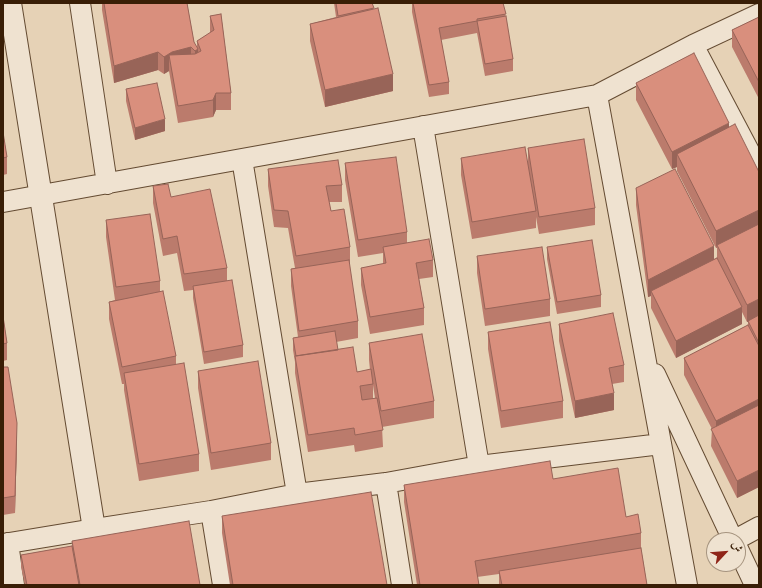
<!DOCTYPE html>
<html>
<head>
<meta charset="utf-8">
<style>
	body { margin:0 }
	#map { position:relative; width:762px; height:588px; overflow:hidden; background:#e6d2b6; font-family:"Old Standard TT",Amiri,serif }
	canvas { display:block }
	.frame { position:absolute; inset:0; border:4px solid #391e06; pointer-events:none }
	.north { position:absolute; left:706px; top:532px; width:40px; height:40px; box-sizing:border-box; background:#efe2d0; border:1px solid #a6947f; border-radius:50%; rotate:64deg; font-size:11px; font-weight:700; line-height:16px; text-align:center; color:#391e06 }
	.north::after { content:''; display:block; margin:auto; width:14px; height:18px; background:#8f2418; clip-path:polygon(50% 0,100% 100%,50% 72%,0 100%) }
</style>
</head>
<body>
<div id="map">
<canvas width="762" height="588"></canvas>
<div class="frame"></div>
<div class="north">ش</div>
</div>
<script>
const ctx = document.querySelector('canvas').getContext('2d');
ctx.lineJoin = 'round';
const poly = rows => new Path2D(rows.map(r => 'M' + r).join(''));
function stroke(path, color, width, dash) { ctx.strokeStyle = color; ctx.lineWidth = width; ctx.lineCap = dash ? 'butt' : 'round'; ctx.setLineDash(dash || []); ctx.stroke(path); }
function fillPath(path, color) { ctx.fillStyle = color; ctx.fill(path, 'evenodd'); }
const minor = poly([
	[80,3,107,184],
	[693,45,759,170],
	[597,95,687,585],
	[423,126,479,466],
	[242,159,297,494],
	[3,202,597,95,693,45,759,14],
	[655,374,733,540],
	[386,483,402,585],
	[211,511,223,585],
	[735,540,759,527],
	[8,543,14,585],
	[3,544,94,529,211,511,297,494,386,483,479,466,661,444],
	[738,549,755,585]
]);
const tertiary = poly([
	[10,3,94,529]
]);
const wall = poly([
	[102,3,187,3,194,42,197,48,197,41,210,33,210,16,221,14,231,93,231,110,216,110,213,117,178,123,169,71,164,74,158,70,114,83,102,10],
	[334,3,372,3,393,91,325,107,310,41,310,24,336,17],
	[412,3,503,3,513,59,513,71,485,76,477,33,441,40,449,82,449,94,429,97,412,12],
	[759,17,759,99,732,47,732,30],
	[636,83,729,127,759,172,759,487,737,498,711,446,712,429,684,375,684,358,748,325,748,322,747,322,742,312,742,324,676,358,651,308,651,296,648,297,636,205,636,188,714,259,717,258,717,248,716,248,677,171,677,167,672,169,636,100],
	[126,89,165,131,135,140,126,101],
	[3,132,7,157,7,174,3,175],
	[528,148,595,208,595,225,539,234,536,217,536,228,472,239,461,175,461,158,528,161],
	[345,163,407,232,407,243,433,260,433,277,419,279,424,308,424,325,370,334,361,285,361,268,383,264,383,253,358,257,345,180],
	[268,169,342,185,342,202,329,202,331,211,350,247,350,264,349,264,358,321,358,338,336,342,338,350,357,372,370,370,369,360,369,343,434,401,434,418,382,427,383,447,355,452,354,445,308,452,295,373,295,362,293,350,293,338,298,337,291,286,291,269,295,268,288,228,274,227,268,186],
	[373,385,375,398,373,399],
	[153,186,171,197,227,268,227,280,243,345,243,357,204,364,193,298,193,290,184,291,177,253,163,256,153,203],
	[106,220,160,281,160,292,176,356,176,364,199,454,199,471,139,481,124,390,124,384,122,384,109,319,109,302,115,300,106,237],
	[547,247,601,295,601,307,557,314,547,259],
	[477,256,550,299,550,316,485,326,477,273],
	[3,316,7,343,7,360,3,361],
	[559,324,624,365,624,382,612,384,614,410,575,418,559,341],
	[488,332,563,401,563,418,501,428,488,349],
	[3,367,17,440,15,513,3,515],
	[198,371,271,443,271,460,211,470,198,388],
	[553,479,626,517,641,533,641,548,647,585,499,585,499,574,477,577,479,585,417,585,404,502,404,485],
	[222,516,387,585,230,585,222,533],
	[72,541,200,585,25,585,21,567,21,555,72,546]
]);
const shadedWall = poly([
	[191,47,191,64,169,55,169,71,164,74,164,57,172,52],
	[198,49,198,66,195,68,195,51],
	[158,52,158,70,114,83,114,66],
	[393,74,393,91,325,107,325,90],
	[216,93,216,110,213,117,213,100],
	[165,119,165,131,135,140,135,128],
	[729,123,729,140,677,154,677,167,672,169,672,152],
	[759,210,759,227,717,245,716,248,716,231],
	[714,246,714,263,651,291,651,296,648,297,648,280],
	[759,299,759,316,747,322,747,305],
	[742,307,742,324,676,358,676,341],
	[614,393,614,410,575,418,575,401],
	[759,399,759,416,716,438,716,421],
	[17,423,17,440,15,513,15,496],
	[759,470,759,487,737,498,737,481]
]);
const building = poly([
	[104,3,187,3,194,42,198,49,195,51,191,47,172,52,164,57,158,52,114,66,104,3],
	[336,3,372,3,374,8,338,16,336,3],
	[413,3,503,3,506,14,477,19,477,21,439,28,449,82,429,85,413,3],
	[378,8,393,74,325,90,310,24,378,8],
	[221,14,231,93,216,93,213,100,178,106,169,55,195,54,201,51,197,41,214,30,210,16,221,14],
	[506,16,513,59,485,64,477,21,506,16],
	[759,17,759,82,732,30,759,17],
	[694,53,729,123,672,152,636,83,694,53],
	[157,83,165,119,135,128,126,89,157,83],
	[735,124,759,172,759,210,716,231,677,154,735,124],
	[3,132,7,157,3,158,3,132],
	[584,139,595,208,539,217,528,148,584,139],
	[525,147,536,211,472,222,461,158,525,147],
	[396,157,407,232,358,240,345,163,396,157],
	[338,160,342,185,326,186,331,211,344,209,350,247,296,256,288,211,274,210,268,169,338,160],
	[675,169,714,246,648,280,636,188,675,169],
	[168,184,171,197,210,189,227,268,184,274,177,236,163,239,153,186,168,184],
	[150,214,160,281,116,287,106,220,150,214],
	[759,224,759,299,747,305,717,245,759,224],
	[429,239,433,260,416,263,424,308,370,317,361,268,386,263,383,247,429,239],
	[592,240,601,295,557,302,547,247,592,240],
	[542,247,550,299,485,309,477,256,542,247],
	[717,258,742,307,676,341,651,291,717,258],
	[349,260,358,321,299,331,291,269,349,260],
	[232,280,243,345,204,352,193,286,232,280],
	[163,291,176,356,122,367,109,302,163,291],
	[613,313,624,365,609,368,614,393,575,401,559,324,613,313],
	[759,315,759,343,748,321,759,315],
	[3,316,7,343,3,344,3,316],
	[550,322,563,401,501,411,488,332,550,322],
	[748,325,759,346,759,399,716,421,684,358,748,325],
	[335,331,338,350,296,356,293,338,335,331],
	[422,334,434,401,381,411,369,343,422,334],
	[353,347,357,372,371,369,373,384,360,386,362,400,377,398,383,430,355,435,354,428,308,435,295,356,353,347],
	[258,361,271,443,211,453,198,371,258,361],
	[184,363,199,454,139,464,124,373,184,363],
	[3,367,8,367,17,423,15,496,3,498,3,367],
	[759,405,759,470,737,481,711,429,759,405],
	[550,461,553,479,618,468,626,517,638,514,641,533,475,561,479,585,420,585,404,485,550,461],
	[371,492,387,585,233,585,222,516,371,492],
	[189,521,200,585,80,585,72,541,189,521],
	[72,546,79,585,27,585,21,555,72,546],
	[641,548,647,585,502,585,499,571,641,548]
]);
stroke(minor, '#644b32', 22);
stroke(tertiary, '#644b32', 24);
stroke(minor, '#efe2d0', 20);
stroke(tertiary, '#efe2d0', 22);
fillPath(wall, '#bb7b6c');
fillPath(shadedWall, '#986458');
fillPath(building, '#d98f7d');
stroke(building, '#986458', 1);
</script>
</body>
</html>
